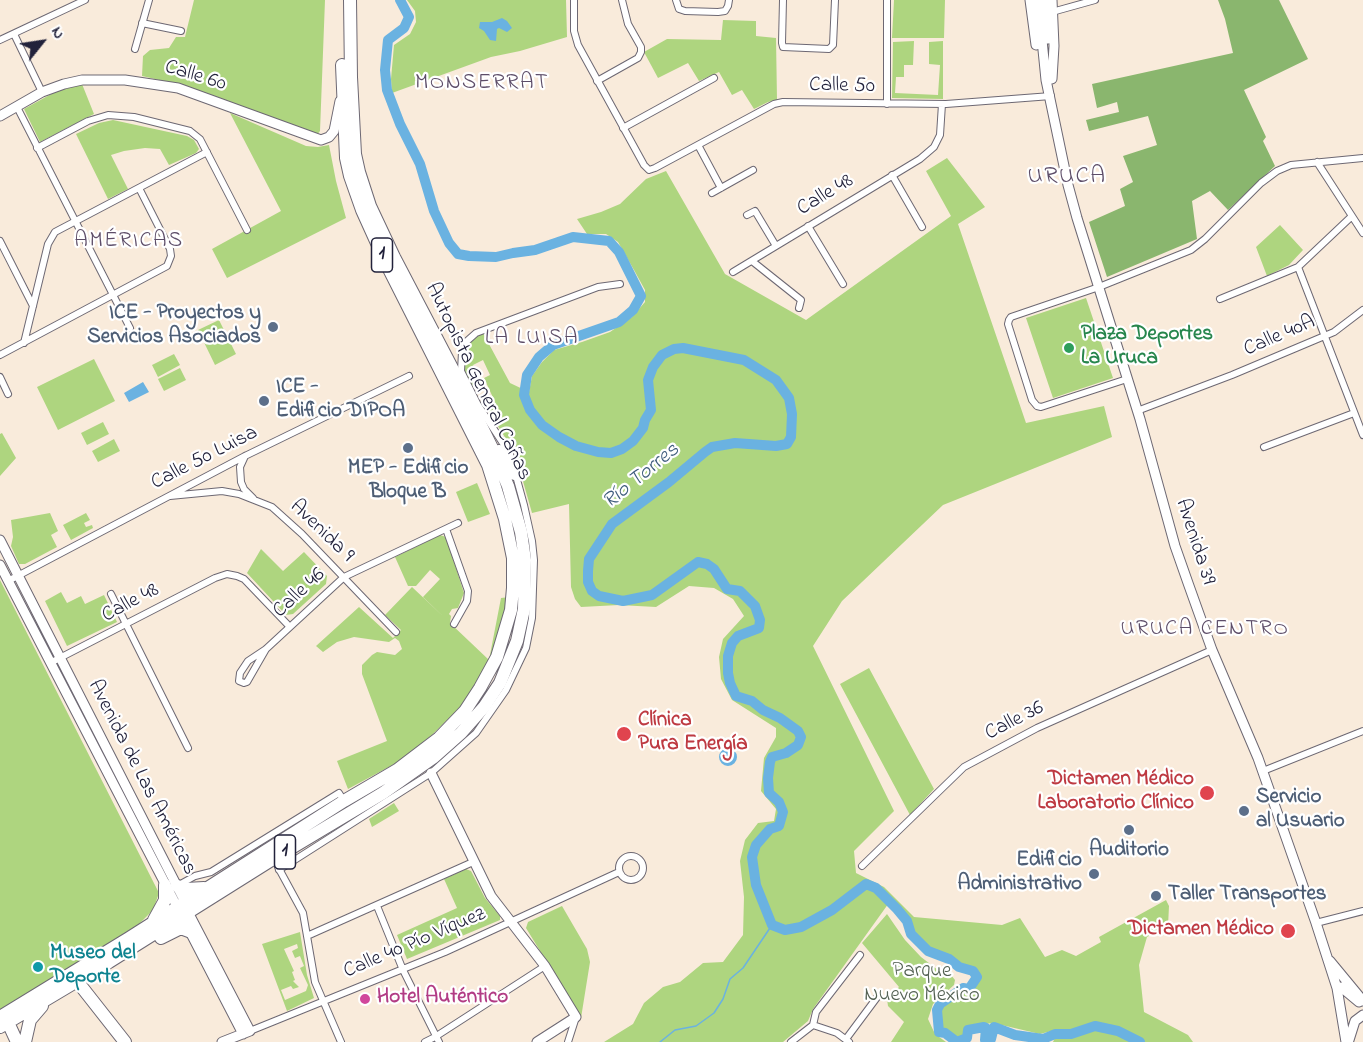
<!DOCTYPE html>
<html>
<head>
<meta charset="utf-8">
<style>
	body { margin:0 }
	#map { position:relative; width:1363px; height:1042px; overflow:hidden; background:#f9ebdb; font-family:"Indie Flower",sans-serif }
	canvas { display:block }
	.north { position:absolute; left:12px; top:12px; width:60px; height:60px; -webkit-text-stroke:4px #fff; paint-order:stroke; rotate:60deg; font-size:16px; font-weight:700; line-height:24px; text-align:center; color:#22223b }
	.north::after { content:''; display:block; margin:auto; width:21px; height:27px; background:#22223b; clip-path:polygon(50% 0,100% 100%,50% 72%,0 100%) }
</style>
</head>
<body>
<div id="map">
<canvas width="1363" height="1042"></canvas>
<div class="north">N</div>
</div>
<script>
const ctx = document.querySelector('canvas').getContext('2d');
ctx.lineJoin = 'round';
function fillPath(path, color) { ctx.fillStyle = color; ctx.fill(path, 'evenodd'); }
const poly = rows => new Path2D(rows.map(r => 'M' + r).join(''));
function stroke(path, color, width, dash) { ctx.strokeStyle = color; ctx.lineWidth = width; ctx.lineCap = dash ? 'butt' : 'round'; ctx.setLineDash(dash || []); ctx.stroke(path); }
function drawText(font, color, halo, rows, align = 'center') {
  ctx.font = font + ' "Indie Flower",sans-serif'; ctx.lineWidth = 4.5; ctx.setLineDash([]); ctx.textBaseline = 'middle'; ctx.strokeStyle = halo; ctx.fillStyle = color; for (const [text, x, y, turn = 0] of rows) {
    ctx.save(); ctx.translate(x, y); ctx.rotate((+turn || 0) * Math.PI / 180); ctx.textAlign = isNaN(turn) ? turn : align; if (halo) ctx.strokeText(text, 0, 0); ctx.fillText(text, 0, 0); ctx.restore();
  }
}
const green = poly([
	[194,0,325,0,320,131,317,135,181,85,142,76,143,56,150,50,169,48,176,37,185,37],
	[407,0,566,0,567,37,520,51,491,57,392,93,391,79,394,45,410,34,416,22,415,11],
	[894,0,945,0,944,38,892,38],
	[723,20,756,21,756,36,776,38,777,100,768,102,754,109,742,90,732,95,719,72,699,81,688,63,658,78,644,52,667,39,721,40],
	[914,41,913,65,904,65,904,77,896,77,895,93,938,95,940,65,929,64,929,42,943,41,943,99,892,98,893,42],
	[82,84,94,114,40,142,24,109,55,92],
	[230,113,306,146,318,147,329,145,336,181,346,218,227,278,212,249,281,211],
	[113,120,187,136,194,140,199,149,196,153,169,165,160,149,145,148,124,151,111,155,128,189,108,199,76,134,99,123],
	[947,158,985,207,958,224,1026,423,1104,406,1112,437,943,505,842,601,813,646,894,811,854,851,856,873,884,887,914,917,1002,925,1020,918,1045,957,1062,950,1076,956,1101,942,1099,937,1166,900,1169,906,1168,926,1147,937,1139,965,1144,1012,1188,1035,1193,1042,1053,1042,1059,1029,1040,1034,993,1023,969,1026,963,1036,955,1038,941,1028,941,1013,944,1004,963,991,969,993,980,977,976,970,930,949,914,932,909,920,891,900,813,1009,808,1021,783,1042,604,1042,633,1024,644,1003,663,987,680,982,703,963,723,962,743,935,744,897,740,861,745,840,758,823,774,821,776,809,761,791,764,758,776,737,776,728,732,700,721,679,719,657,723,639,744,616,733,599,714,588,689,586,656,607,619,605,581,607,575,599,571,587,569,504,532,513,515,453,487,409,495,402,484,378,490,375,483,360,473,365,479,380,472,386,464,369,464,355,472,339,483,333,510,383,529,392,532,376,542,362,554,350,582,342,610,332,632,317,645,302,645,290,634,270,618,242,606,234,587,234,577,219,601,212,620,204,646,179,666,171,725,274,806,320,951,216,926,171],
	[1280,225,1303,250,1289,265,1267,276,1256,247],
	[1086,298,1113,378,1053,398,1026,318],
	[219,320,236,354,215,365,198,330],
	[174,354,180,365,158,377,152,365],
	[94,359,115,401,58,430,37,387],
	[180,368,186,380,164,391,158,379],
	[103,422,109,434,87,445,81,433],
	[2,433,16,458,0,476,0,434],
	[114,439,120,451,98,462,92,451],
	[477,483,490,514,468,522,456,492],
	[50,513,58,531,51,535,57,547,25,564,19,564,11,546,13,537,11,520],
	[86,513,90,520,84,523,86,527,92,525,93,528,71,540,63,525],
	[440,535,446,537,464,593,458,608,452,609,449,614,451,616,450,623,489,660,501,598,510,597,492,661,467,700,433,734,400,761,348,789,337,761,387,741,362,674,362,665,372,655,377,652,395,655,402,649,399,641,395,638,389,642,354,637,337,642,323,652,316,646,359,607,393,638,401,630,385,615,412,587,446,619,423,597,440,579,430,570,416,586,408,586,395,557],
	[261,549,283,571,304,552,327,576,326,584,293,614,286,615,247,573],
	[0,580,159,893,153,910,138,925,0,1010],
	[61,592,67,603,81,596,85,604,104,595,117,622,67,646,45,601],
	[869,668,934,789,910,815,840,684],
	[394,803,399,811,372,827,369,819],
	[466,869,471,871,485,898,500,916,500,920,407,959,397,935,457,908,444,879],
	[562,906,587,949,590,962,581,1018,526,928,528,922],
	[887,914,905,940,921,957,938,970,951,975,955,980,954,985,933,1004,928,1019,935,1034,946,1042,891,1042,904,1022,888,1006,887,999,899,987,862,943],
	[300,932,307,975,314,998,287,1011,262,944],
	[297,944,298,948,292,951,295,958,300,956,304,966,300,968,308,985,306,991,285,1000,281,990,291,986,293,989,299,987,293,981,295,980,292,972,294,971,284,949]
]);
const forest = poly([
	[1218,0,1279,0,1308,59,1244,90,1266,137,1263,141,1275,166,1228,210,1210,191,1192,201,1197,239,1107,277,1089,222,1125,206,1120,189,1133,182,1123,156,1157,145,1148,116,1089,131,1086,120,1119,112,1117,102,1097,108,1092,84,1233,53,1225,19]
]);
const water = poly([
	[502,18,507,21,512,28,507,32,499,28,497,29,496,41,490,40,484,31,479,28,480,22,492,22],
	[143,382,149,392,129,402,124,393],
	'719 757a9 9 0 1 1 18 0a9 9 0 1 1-18 0Z'
]);
const stream = poly([
	[660,1042,675,1030,696,1026,714,1013,723,999,730,979,743,968,772,925]
]);
const river = poly([
	[400,0,409,17,404,28,388,40,385,70,387,90,400,124,420,164,434,211,449,243,458,254,469,256,496,257,513,253,535,250,573,237,609,241,619,252,641,296,633,310,619,322,553,345,539,357,527,375,524,395,530,410,542,425,559,437,576,446,598,452,611,453,622,449,633,441,643,428,645,420,651,410,648,380,653,367,662,355,674,349,683,348,744,360,776,380,789,398,792,414,791,437,787,444,776,446,735,443,712,447,705,452,669,482,612,524,589,559,588,571,588,582,592,591,599,596,623,601,652,595,698,562,707,564,714,569,727,589,740,591,755,606,760,620,759,628,738,636,732,643,728,656,728,673,730,683,736,696,752,701,763,710,780,718,798,731,801,737,798,745,786,753,772,757,770,762,768,778,769,793,779,802,783,812,779,826,770,829,756,845,752,857,756,885,772,925,785,930,801,927,832,910,866,884,876,888,897,909,907,921,911,934,928,951,949,959,959,967,973,971,977,977,969,989,963,988,940,1004,937,1010,939,1032,945,1033,957,1042,967,1038,968,1030,984,1027,986,1028,985,1040,991,1039,994,1027,1015,1035,1043,1039,1055,1034,1071,1034,1095,1026,1118,1031,1140,1042]
]);
const street = poly([
	[574,0,574,31,578,45,644,165,649,170,655,168,774,104,783,102,946,104,1051,96],
	[676,0,679,9,685,11,718,12,725,11,728,6,729,0],
	[783,0,782,43,783,47,829,49,833,45,835,0],
	[1052,12,1095,0],
	[142,23,181,31],
	[14,34,42,92],
	[0,40,85,0],
	[135,49,149,0],
	[597,81,638,58,641,52,641,47,628,24,622,0],
	[887,104,887,0],
	[17,107,130,328],
	[623,128,714,78],
	[698,145,721,188],
	[37,148,88,121,108,115,134,117,190,131,200,139,247,230],
	[1317,162,1363,233],
	[892,175,922,227],
	[712,193,753,170],
	[747,215,755,211,776,246],
	[808,226,843,284],
	[0,241,33,306],
	[752,261,801,300,799,308],
	[1298,267,1363,435],
	[733,272,920,159,934,147,940,135,942,104],
	[1220,299,1298,267,1352,216],
	[24,343,48,244,55,232,207,152],
	[0,355,167,266,171,256,170,249,139,188],
	[0,377,8,394],
	[1127,379,1041,407,1037,406,1032,400,1008,324,1009,320,1011,317,1099,287,1191,250,1205,239,1261,183,1277,171,1291,165,1363,158],
	[1137,411,1232,375,1334,332,1363,310],
	[1264,447,1354,413],
	[245,456,240,467,241,482,244,489,253,498],
	[170,496,222,491,239,494,272,507,302,534,396,632],
	[446,529,468,591,467,601,454,624],
	[8,581,245,456,409,376],
	[111,594,188,748],
	[266,649,344,577,458,523],
	[266,649,247,682,244,683,239,681,240,673,248,661,266,649],
	[50,663,215,578,227,574,237,576,244,579,289,626],
	[1263,771,1363,731],
	'619 868a12 12 0 1 1 24 0a12 12 0 1 1-24 0Z',
	[862,866,964,767,1037,728,1212,650],
	[278,867,303,913,315,982,341,1042],
	[279,870,431,773,476,733,506,690,526,648,532,618,534,560,532,541,524,505,510,454,478,405,461,371,462,352,467,341,476,333,598,287,620,284],
	[177,886,195,876,211,872,339,793,344,801],
	[377,906,403,970,439,1042],
	[1316,923,1363,911],
	[307,936,473,862],
	[813,1025,837,1033,849,1042],
	[250,1031,445,952,619,872],
	[846,1039,878,996],
	[425,1042,435,1037,545,966],
	[568,1042,576,1017],
	[791,1042,813,1025,816,1012,860,955]
]);
const secondary = poly([
	[1030,0,1036,45],
	[1038,0,1046,80,1068,185,1077,218,1140,419,1175,546,1188,583,1212,650,1258,758,1316,923,1337,988,1346,1042],
	[1044,0,1048,39],
	[1052,0,1054,46,1052,79],
	[0,116,42,92,64,84,82,80,125,80,178,88,321,140,329,137,334,131,340,101],
	[0,540,185,902,188,912,250,1031,222,1042],
	[0,565,243,1034],
	[431,773,491,896,545,966,576,1017,537,1042],
	[1330,961,1363,1001],
	[1337,988,1341,987,1359,1002],
	[1349,1040,1355,1021,1363,1015]
]);
const highway = poly([
	[499,451,515,474],
	[177,886,186,889,204,888],
	[154,920,165,900,165,885],
	[161,938,179,929,183,929,191,932],
	[77,981,125,1042],
	[5,1016,17,1042],
	[0,1017,129,938,344,801,397,770,439,738,465,711,480,688,497,657,511,610,513,588,513,558,505,519,488,465,386,263,362,210,350,176,346,158,342,65],
	[0,1027,109,962,273,859,383,793,434,757,461,733,484,707,500,683,517,641,524,609,525,560,521,532,508,486,492,448,462,387,394,257,370,206,359,172,355,154,351,77,350,0],
	[25,1042,30,1020,42,1006]
]);
const markers = [
	[273,327,6,"#5c6f8a"],
	[1069,348,6,"#2e9e5b"],
	[264,401,6,"#5c6f8a"],
	[408,448,6,"#5c6f8a"],
	[624,734,8,"#e0444e"],
	[1207,793,8,"#e0444e"],
	[1244,811,6,"#5c6f8a"],
	[1129,830,6,"#5c6f8a"],
	[1094,874,6,"#5c6f8a"],
	[1156,896,6,"#5c6f8a"],
	[1288,931,8,"#e0444e"],
	[38,967,6,"#0f9aa8"],
	[365,999,6,"#d1479c"]
];
const shields = [
	[382,255,21],
	[285,852,21]
];
const shieldNames = [
	["1",382,255],
	["1",285,852]
];
const streetNames = [
	["Calle 60",195,77,17],
	["Calle 50",842,87,1],
	["Calle 48",826,196,-31],
	["Calle 40A",1280,337,-23],
	["Autopista General Cañas",477,382,64],
	["Calle 50 Luisa",205,459,-27],
	["Avenida 9",321,532,44],
	["Avenida 39",1194,542,72],
	["Calle 46",300,594,-43],
	["Calle 48",131,604,-28],
	["Calle 36",1015,722,-27],
	["Avenida de Las Américas",141,778,63],
	["Calle 40 Pío Víquez",415,944,-23]
];
const serviceNames = [
	["ICE - Proyectos y",261,315,"right"],
	["Servicios Asociados",261,339,"right"],
	["ICE -",276,389],
	["Edificio DIPOA",276,413],
	["MEP - Edificio",408,470,"center"],
	["Bloque B",408,494,"center"],
	["Servicio",1256,799],
	["al Usuario",1256,823],
	["Auditorio",1129,852,"center"],
	["Edificio",1082,862,"right"],
	["Administrativo",1082,886,"right"],
	["Taller Transportes",1168,896]
];
const leisureNames = [
	["Plaza Deportes",1081,336],
	["La Uruca",1081,360]
];
const healthNames = [
	["Clínica",638,722,"left"],
	["Pura Energía",638,746,"left"],
	["Dictamen Médico",1194,781],
	["Laboratorio Clínico",1194,805],
	["Dictamen Médico",1274,931]
];
const cultureNames = [
	["Museo del",50,955],
	["Deporte",50,979]
];
const parkNames = [
	["Parque",922,973],
	["Nuevo México",922,997]
];
const hotelNames = [
	["Hotel Auténtico",377,999]
];
const neighbourhoodNames = [
	["MONSERRAT",482,84],
	["AMÉRICAS",129,242],
	["LA LUISA",532,339],
	["URUCA CENTRO",1205,630]
];
const waterNames = [
	["Río Torres",642,477,-39]
];
const quarterNames = [
	["URUCA",1067,178]
];
fillPath(green, '#aed57f');
fillPath(forest, '#8ab66e');
fillPath(water, '#6ab2e1');
stroke(stream, '#6ab2e1', 1.5);
stroke(river, '#6ab2e1', 10);
stroke(street, '#6d6873', 8);
stroke(secondary, '#6d6873', 11);
stroke(highway, '#6d6873', 14);
stroke(street, '#fff', 6);
stroke(secondary, '#fff', 9);
stroke(highway, '#fff', 12);
for (const [x, y, r, color] of markers) { const dot = new Path2D(); dot.arc(x, y, r, 0, 2 * Math.PI); ctx.fillStyle = color; ctx.fill(dot); stroke(dot, '#fff', 2); }
for (const [x, y, w] of shields) { const box = new Path2D(); box.roundRect(x - w / 2, y - 17, w, 34, 4.5); ctx.fillStyle = '#fff'; ctx.fill(box); stroke(box, '#22223b', 1.5); }
drawText('bold 20px', '#22223b', null, shieldNames);
drawText('21px', '#22223b', '#fff', streetNames);
drawText('bold 21px', '#4e5e75', '#fff', serviceNames, 'left');
drawText('bold 21px', '#27864d', '#fff', leisureNames, 'left');
drawText('bold 21px', '#be3a42', '#fff', healthNames, 'right');
drawText('bold 21px', '#0d838f', '#fff', cultureNames, 'left');
drawText('21px', '#536153', '#fff', parkNames);
drawText('bold 21px', '#b23c85', '#fff', hotelNames, 'left');
ctx.letterSpacing = '1.5px';
drawText('22px', '#5d4d68', '#fff', neighbourhoodNames);
ctx.letterSpacing = '0px';
drawText('italic 22px', '#3f5c7d', '#fff', waterNames);
ctx.letterSpacing = '1.5px';
drawText('24px', '#5d4d68', '#fff', quarterNames);
ctx.letterSpacing = '0px';
</script>
</body>
</html>
